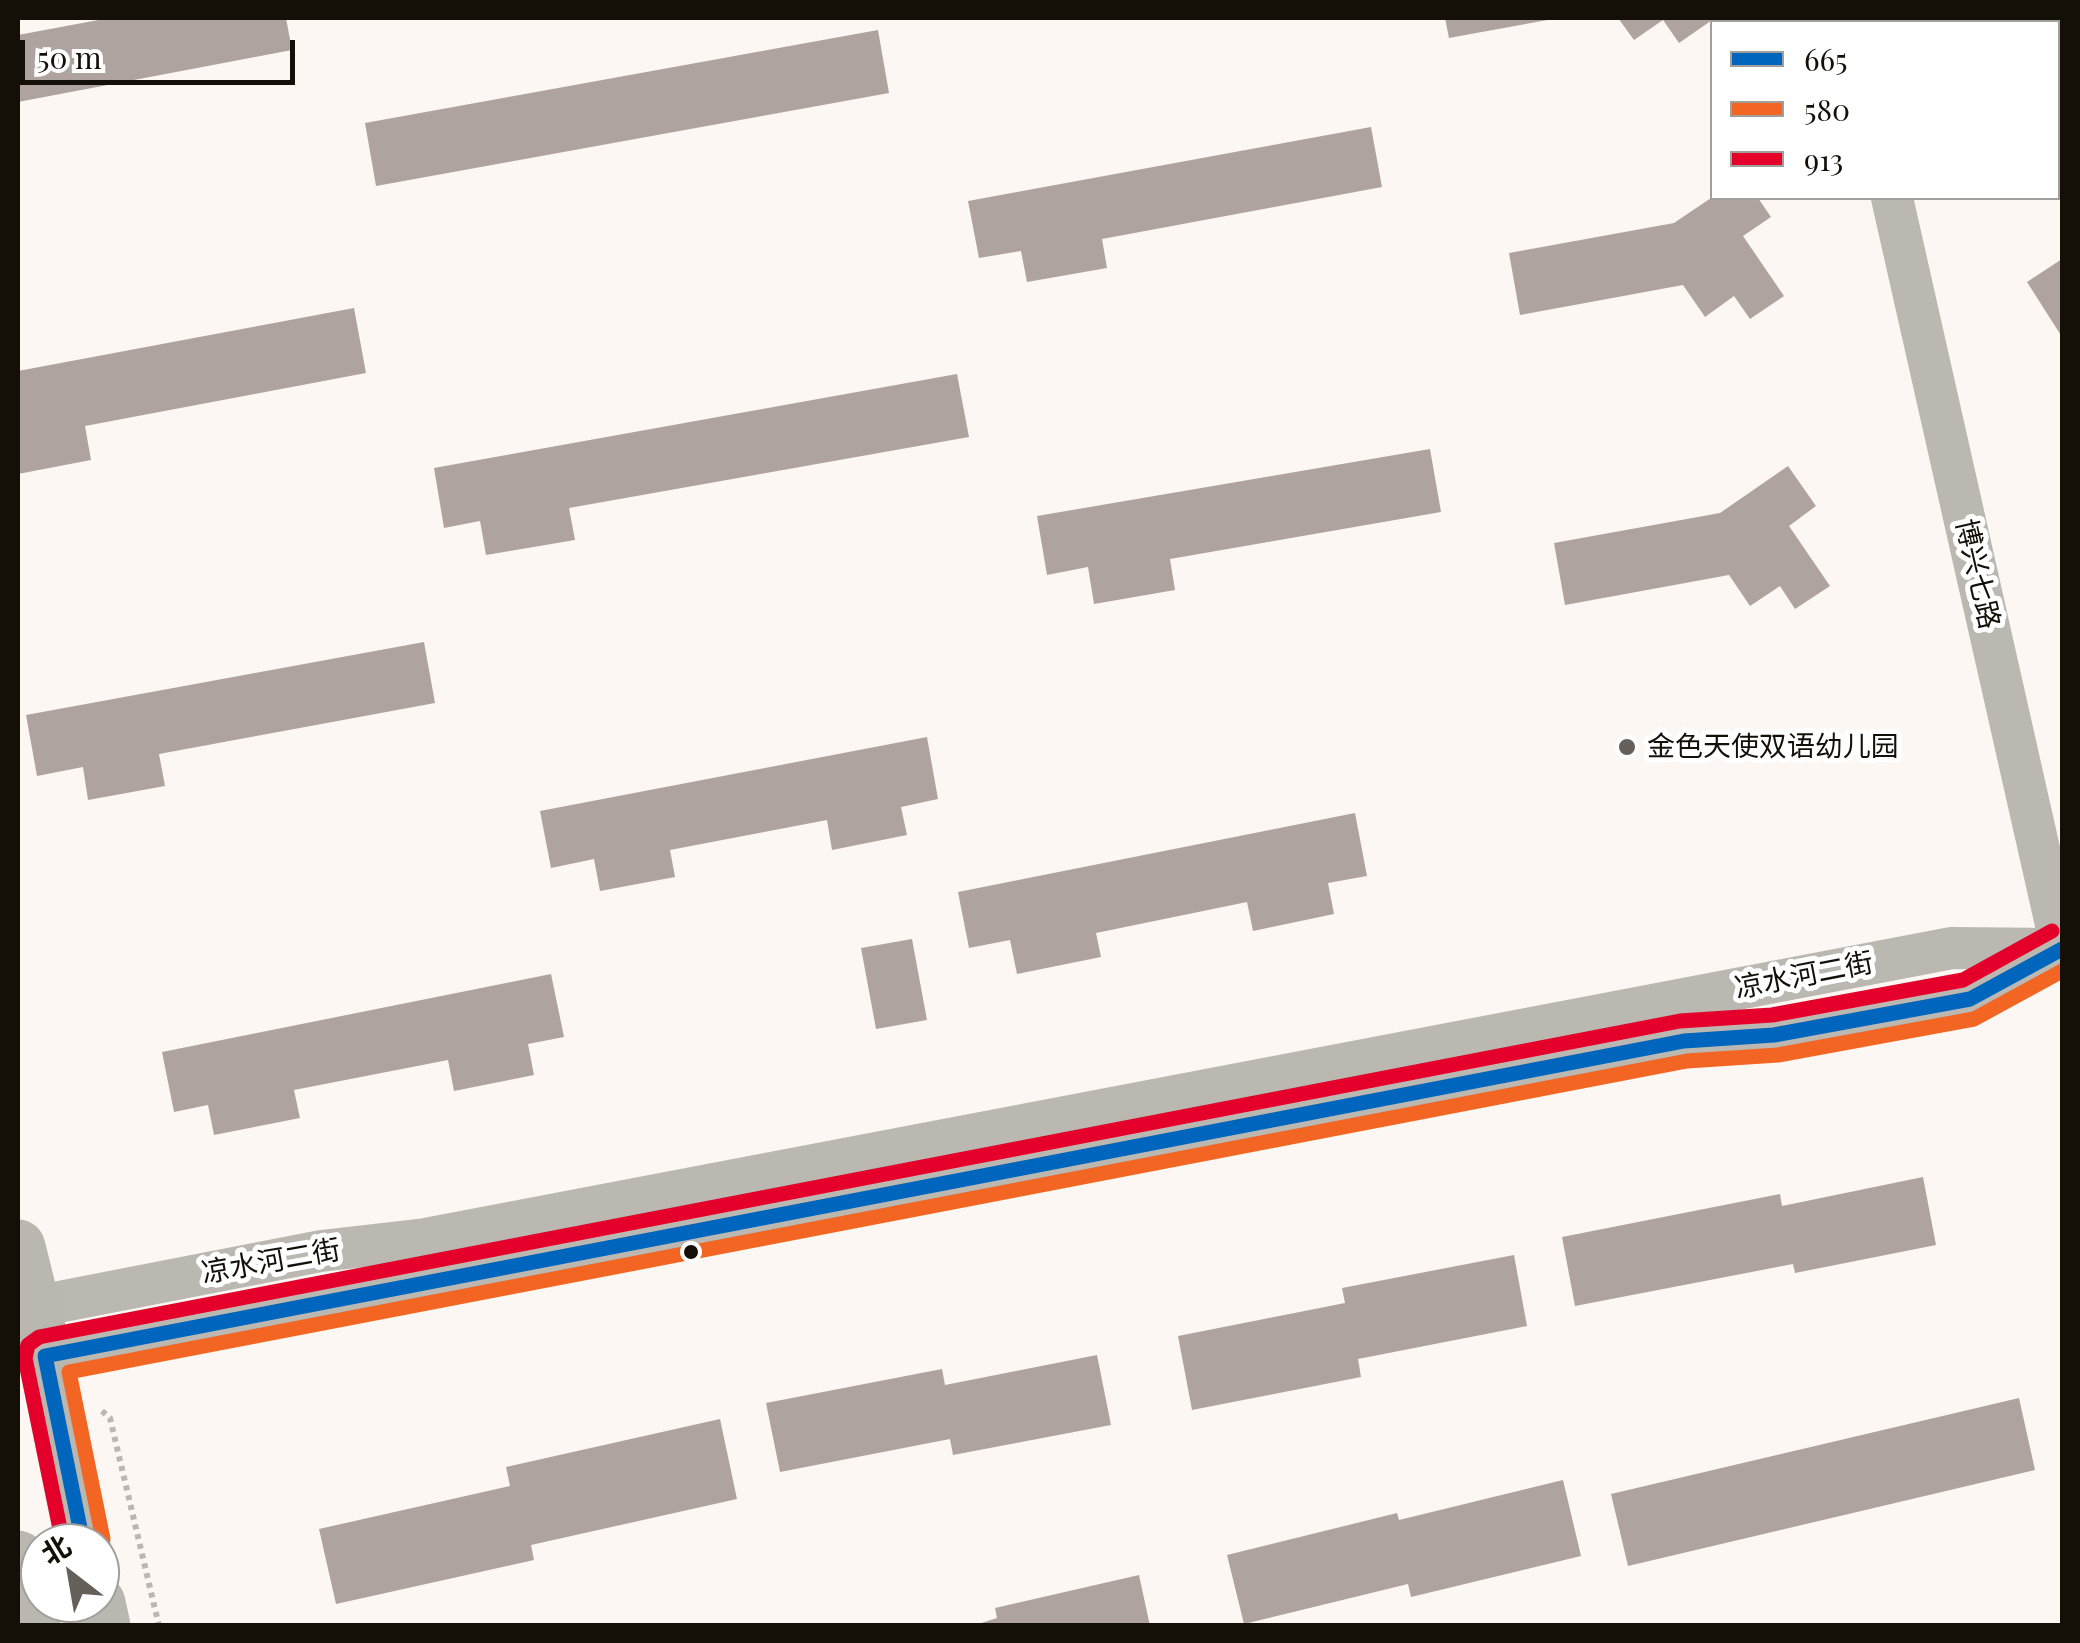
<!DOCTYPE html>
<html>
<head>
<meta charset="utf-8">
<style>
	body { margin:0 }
	#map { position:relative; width:2080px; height:1643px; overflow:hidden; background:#fcf7f2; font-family:"Playfair Display","Noto Sans SC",serif }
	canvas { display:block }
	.frame { position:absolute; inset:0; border:20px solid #140f07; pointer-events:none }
	.legend { position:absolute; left:1710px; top:20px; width:350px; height:180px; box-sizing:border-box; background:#fff; border:2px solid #a19f9c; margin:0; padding:12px 18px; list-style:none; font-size:30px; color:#140f07 }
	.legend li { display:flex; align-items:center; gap:20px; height:50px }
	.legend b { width:50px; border:2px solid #a19f9c }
	.north { position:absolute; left:20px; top:1523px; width:100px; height:100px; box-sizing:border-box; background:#fff; border:2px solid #a19f9c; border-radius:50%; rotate:329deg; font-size:28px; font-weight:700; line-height:40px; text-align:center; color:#140f07 }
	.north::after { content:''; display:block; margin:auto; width:35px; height:45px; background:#656059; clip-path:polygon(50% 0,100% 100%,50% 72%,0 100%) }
	.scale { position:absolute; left:20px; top:40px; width:275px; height:45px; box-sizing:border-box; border:5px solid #140f07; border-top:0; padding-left:12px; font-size:30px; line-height:35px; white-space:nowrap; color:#140f07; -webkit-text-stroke:8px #fff; paint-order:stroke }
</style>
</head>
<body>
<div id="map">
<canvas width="2080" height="1643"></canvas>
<div class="frame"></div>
<ul class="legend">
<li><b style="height:12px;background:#0065bd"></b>665</li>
<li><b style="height:12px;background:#f26522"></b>580</li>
<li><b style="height:12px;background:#e4002b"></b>913</li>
</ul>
<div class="north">北</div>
<div class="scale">50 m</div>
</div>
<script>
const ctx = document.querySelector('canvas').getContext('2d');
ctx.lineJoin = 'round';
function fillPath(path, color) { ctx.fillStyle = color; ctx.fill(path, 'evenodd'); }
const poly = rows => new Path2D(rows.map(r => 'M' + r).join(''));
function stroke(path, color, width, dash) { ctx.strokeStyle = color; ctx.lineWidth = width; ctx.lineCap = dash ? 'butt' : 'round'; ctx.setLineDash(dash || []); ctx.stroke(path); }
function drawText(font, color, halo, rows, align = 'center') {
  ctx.font = font + ' "Playfair Display","Noto Sans SC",serif'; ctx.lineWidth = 10; ctx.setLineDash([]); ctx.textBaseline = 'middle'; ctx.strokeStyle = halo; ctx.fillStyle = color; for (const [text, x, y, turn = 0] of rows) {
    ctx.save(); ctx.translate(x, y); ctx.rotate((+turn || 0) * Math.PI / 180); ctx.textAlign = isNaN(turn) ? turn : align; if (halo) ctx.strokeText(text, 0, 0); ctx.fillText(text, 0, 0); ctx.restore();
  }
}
const building = poly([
	[109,18,286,18,292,50,18,102,18,35],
	[1445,18,1553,18,1553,19,1449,38],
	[1618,18,1715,18,1679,43,1663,20,1634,40],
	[878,30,889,93,376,186,365,123],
	[1371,127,1382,187,1102,239,1107,268,1027,282,1021,251,979,258,968,201],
	[1711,198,1758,198,1771,217,1743,236,1784,296,1750,319,1734,296,1705,317,1683,285,1520,315,1509,253,1674,223],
	[2062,259,2062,337,2027,282],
	[354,308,366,373,85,426,91,460,18,474,18,371],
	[957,374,969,437,569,508,575,540,486,555,480,521,444,528,434,468],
	[1430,449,1441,512,1170,559,1175,590,1094,604,1088,567,1047,575,1037,516],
	[1788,466,1816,506,1789,526,1830,586,1795,609,1780,586,1750,606,1729,575,1565,605,1554,543,1720,513],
	[424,642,435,703,159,754,165,786,88,800,83,767,37,776,26,715],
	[927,737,938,799,901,807,907,835,832,850,827,820,670,850,675,877,600,891,594,859,551,868,540,811],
	[1355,813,1367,876,1328,883,1334,914,1253,931,1247,902,1096,933,1101,957,1017,974,1010,940,969,948,958,892],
	[912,939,927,1020,876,1029,861,948],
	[551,974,564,1037,528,1044,534,1075,454,1091,448,1060,294,1090,300,1118,214,1135,208,1105,174,1112,162,1052],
	[1923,1177,1936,1245,1795,1273,1793,1264,1575,1306,1562,1237,1780,1194,1782,1206],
	[1514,1255,1527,1326,1358,1359,1361,1377,1192,1410,1178,1336,1345,1303,1342,1288],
	[1097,1355,1111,1425,953,1455,950,1439,780,1472,766,1403,942,1369,945,1385],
	[2019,1398,2035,1470,1628,1566,1611,1494],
	[720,1419,737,1499,531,1545,534,1560,336,1604,319,1529,510,1486,506,1467],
	[1563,1480,1581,1556,1411,1597,1408,1584,1244,1624,1227,1555,1397,1513,1399,1520],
	[1139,1575,1150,1626,972,1626,997,1618,995,1608]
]);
const path = poly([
	[102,1411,110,1418,159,1626]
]);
const street = poly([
	[1851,18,1852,22],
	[1892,198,2062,951],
	[18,1317,33,1307,321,1251,426,1239,1952,948,2057,949],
	[18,1351,45,1356,1684,1041,1774,1035,1970,999,2062,949]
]);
const secondary = poly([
	[18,1247,45,1356,83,1543],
	[18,1558,33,1626],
	[98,1603,103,1626]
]);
const bus1 = poly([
	[83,1543,45,1356,1684,1041,1774,1035,1970,999,2062,949]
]);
const bus2 = poly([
	[103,1539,69,1372,1687,1061,1778,1055,1974,1019,2062,971]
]);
const bus3 = poly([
	[63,1543,25,1358,28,1345,39,1337,1680,1021,1772,1015,1963,980,2052,931]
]);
const markers = [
	[1627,747,10,"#656059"],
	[691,1252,9,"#140f07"]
];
const streetNames = [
	["博兴七路",1977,574,77],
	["凉水河二街",1804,976,-11],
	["凉水河二街",271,1262,-10]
];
const poiNames = [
	["金色天使双语幼儿园",1647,747]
];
fillPath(building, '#afa3a0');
stroke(path, '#bab6b1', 6, [5, 5]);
stroke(street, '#bbb8b1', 42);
stroke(secondary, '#bab6b0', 55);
stroke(bus1, '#0065bd', 15);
stroke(bus2, '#f26522', 15);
stroke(bus3, '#e4002b', 15);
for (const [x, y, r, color] of markers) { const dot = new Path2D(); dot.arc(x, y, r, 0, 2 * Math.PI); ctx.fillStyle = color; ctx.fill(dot); stroke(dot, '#fff', 4); }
drawText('28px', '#140f07', '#fff', streetNames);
drawText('28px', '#140f07', '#fff', poiNames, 'left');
</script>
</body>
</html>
